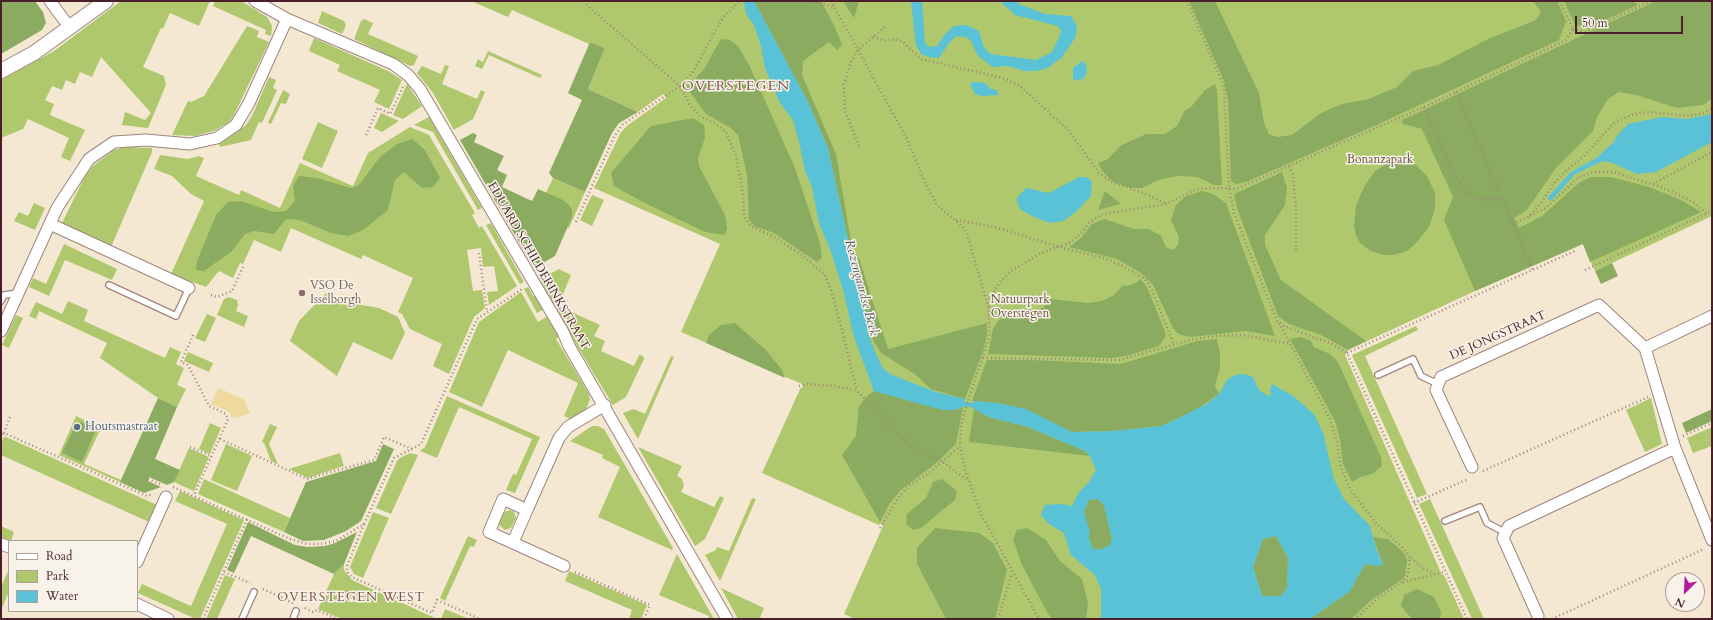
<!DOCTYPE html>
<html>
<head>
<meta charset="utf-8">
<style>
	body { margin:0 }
	#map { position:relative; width:1713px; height:620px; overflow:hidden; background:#f4e8d2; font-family:Cardo,serif }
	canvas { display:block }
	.frame { position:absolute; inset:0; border:2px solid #4a1f2b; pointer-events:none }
	.legend { position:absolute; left:8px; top:540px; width:130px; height:72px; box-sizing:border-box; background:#f7f3e8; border:1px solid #b29e9c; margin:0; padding:5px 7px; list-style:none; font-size:12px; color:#4a1f2b }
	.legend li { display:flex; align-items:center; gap:8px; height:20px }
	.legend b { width:20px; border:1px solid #b29e9c }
	.north { position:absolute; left:1665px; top:572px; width:40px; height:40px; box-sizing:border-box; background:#f7f3e8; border:1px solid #b29e9c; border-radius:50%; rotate:204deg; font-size:11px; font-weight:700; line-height:16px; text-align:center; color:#4a1f2b }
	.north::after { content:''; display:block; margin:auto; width:14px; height:18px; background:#b5179e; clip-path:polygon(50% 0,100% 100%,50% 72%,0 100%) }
	.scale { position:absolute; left:1575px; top:16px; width:108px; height:18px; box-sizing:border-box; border:2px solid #4a1f2b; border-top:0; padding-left:5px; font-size:12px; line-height:14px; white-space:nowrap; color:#4a1f2b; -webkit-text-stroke:3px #f7f3e8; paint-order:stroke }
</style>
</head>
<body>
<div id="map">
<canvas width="1713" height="620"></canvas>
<div class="frame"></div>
<ul class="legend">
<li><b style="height:5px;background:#fff"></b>Road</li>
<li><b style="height:11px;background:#afc86d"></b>Park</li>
<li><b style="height:11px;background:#5ac2d6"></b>Water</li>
</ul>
<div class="north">N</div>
<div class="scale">50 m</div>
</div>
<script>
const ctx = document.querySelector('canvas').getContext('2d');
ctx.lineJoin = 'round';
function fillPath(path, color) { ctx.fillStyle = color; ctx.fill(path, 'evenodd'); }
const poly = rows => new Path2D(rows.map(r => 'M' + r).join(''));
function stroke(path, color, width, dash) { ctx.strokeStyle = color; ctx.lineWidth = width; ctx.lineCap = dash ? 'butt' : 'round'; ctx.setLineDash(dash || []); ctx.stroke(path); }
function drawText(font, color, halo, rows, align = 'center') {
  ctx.font = font + ' Cardo,serif'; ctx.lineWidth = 3; ctx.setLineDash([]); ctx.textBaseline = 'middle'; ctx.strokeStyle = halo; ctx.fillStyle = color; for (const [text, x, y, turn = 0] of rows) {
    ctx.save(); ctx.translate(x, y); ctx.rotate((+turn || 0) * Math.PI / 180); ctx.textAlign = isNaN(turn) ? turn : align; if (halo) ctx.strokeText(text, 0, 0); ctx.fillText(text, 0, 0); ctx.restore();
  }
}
const green = poly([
	[121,1,210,1,199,26,170,13,163,29,161,28,143,67,164,76,166,85,148,128,122,125,125,112,145,120,151,113,101,57,92,77,80,72,75,84,66,80,62,90,52,86,45,100,54,104,50,115,85,130,70,161,61,157,69,138,28,119,23,129,1,138,1,80,54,51],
	[215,1,241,1,267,17,272,26,271,36,265,34,266,30,213,6],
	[471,1,1712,1,1712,216,1595,271,1583,244,1475,291,1348,350,1345,355,1442,575,1444,575,1464,619,855,619,844,614,883,526,881,523,879,525,762,473,800,389,803,387,802,384,681,332,720,244,594,188,621,132,628,125,666,98,665,96,663,94,638,112,588,89,605,48,590,42,589,44,512,10,508,17],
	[322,11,344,21,346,25,342,34,318,23],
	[364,19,373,23,368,34,418,56,414,65,410,66,354,39,361,21],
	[247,26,259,31,257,37,269,42,233,117,229,122,214,131,195,136,172,135,188,101,191,102,204,96],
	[314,38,390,72,402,80,389,109,374,102,380,90,337,71,340,65,309,51],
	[488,51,542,75,540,78,489,55,482,69,475,66,478,59,483,62],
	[445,65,449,66,442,84,477,99,481,90,485,92,473,119,454,130,433,93,417,73,422,66,441,74],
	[269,77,276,80,273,88,277,90,262,123,259,122,251,140,220,147,219,144,246,125,252,116],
	[407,84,422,106,403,119,393,115],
	[283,90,290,94,286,104,281,103,271,124,268,123],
	[381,113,399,121,382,132,374,128],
	[429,117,482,208,478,210,433,132,414,125],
	[318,122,338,131,322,168,302,159],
	[410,127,429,135,475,213,472,215,479,228,482,226,517,286,489,305,487,292,498,291,494,266,483,267,481,248,467,250,473,291,482,290,485,308,474,317,449,374,433,366,442,344,410,329,402,314,398,312,413,278,363,255,361,259,291,228,281,252,254,240,243,264,240,263,233,278,219,271,206,287,171,274,204,201,191,194,172,176,154,169,160,155,188,159,199,156,204,158,196,176,239,195,241,190,280,208,300,163,353,186,368,153],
	[125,147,152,148,152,152,111,247,61,225,85,176,93,166,114,150],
	[553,178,585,192,569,228,567,227,572,217,546,193],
	[592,195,604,200,592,226,580,220],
	[34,203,45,208,35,230,14,221,19,212,28,216],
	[491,223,524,282,520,284,486,225],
	[64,244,117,269,112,280,65,260,49,296,29,287,33,278,46,284],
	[559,269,571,275,560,301,553,304,540,279],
	[528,287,533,296,536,294,544,309,537,313,524,289],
	[521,292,538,322,548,316,560,336,556,339,589,394,590,399,586,410,570,419,564,416,578,383,508,350,482,407,449,392,479,322],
	[326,293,345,302,379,308,398,317,405,333,392,360,353,342,337,376,290,341,299,321],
	[229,297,237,300,238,305,236,311,248,316,244,327,217,315,224,299],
	[68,301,88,310,84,321,165,358,170,347,181,352,176,364,184,368,177,385,186,389,177,407,158,398,100,358,107,343,39,311,36,319,29,316,36,302,62,314],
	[560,307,600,325,594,336,605,341,601,351,634,366,639,355,643,356,644,359,626,397,613,405,555,310],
	[207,314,216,318,205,342,195,338],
	[16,315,23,318,9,348,2,345],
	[1416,326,1418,330,1365,356,1427,494,1417,498,1352,355],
	[188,352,213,363,209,372,184,361],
	[671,356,674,357,638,439,623,413,634,409,645,414],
	[447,396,540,437,515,493,506,490,513,474,516,475,532,439,459,407,437,458,420,451,425,447],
	[1651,398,1662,444,1645,452,1626,410],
	[76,416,101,428,84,464,121,480,120,482,59,455],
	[210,423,221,428,210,454,199,449],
	[270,424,277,427,269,444,278,464,271,461,264,443,262,442],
	[592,426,598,426,604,429,673,548,672,550,598,517,620,467,602,458,603,455,570,441],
	[1712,427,1712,446,1693,453,1687,438],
	[4,437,6,437,157,505,149,522,1,455,1,444],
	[226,444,252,456,237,491,211,480],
	[638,447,682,466,677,476,682,479,684,486,681,492,714,507,720,496,724,498,705,539,695,546],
	[189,448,209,457,194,491,174,482],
	[340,453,344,466,308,478,289,469],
	[410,453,418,455,391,514,376,508,397,461,400,458],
	[204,479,290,518,284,532,198,494],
	[180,491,244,520,200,619,196,619,138,593,142,584,191,606,227,524,175,501],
	[752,498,756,499,720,581,705,555,716,550,717,547,729,551],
	[1430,499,1446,534,1484,619,1472,619,1419,504],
	[510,510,514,512,516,518,511,528,505,530,500,526,499,523,504,512],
	[373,512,389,518,363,578,354,574,350,567],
	[1,526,14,532,11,541,1,537],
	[468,536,477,540,474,547,470,546,445,601,440,598],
	[677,554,714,619,708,619,709,616,659,595],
	[344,564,344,570,352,580,437,619,342,619,318,609,334,574],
	[9,569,9,592,1,610,1,587],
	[569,571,647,605,641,619,629,619,632,610,565,581],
	[225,575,235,579,217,619,206,619],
	[721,588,764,608,760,617,763,619,738,619],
	[445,609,469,619,441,619]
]);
const forest = poly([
	[1,1,35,1,43,12,46,23,42,30,1,54],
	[754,1,821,1,834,25,842,45,837,50,829,42,803,61,802,75,836,154,854,259,859,258,888,349,987,323,987,334,984,349,965,399,931,389,916,375,881,353,873,340,868,327,864,303,856,276,828,148,808,102],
	[843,1,859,1,854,18],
	[1189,1,1215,1,1259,93,1264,123,1269,134,1277,137,1292,135,1321,113,1342,104,1369,99,1397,87,1413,71,1438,65,1488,39,1536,20,1541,12,1533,1,1557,1,1566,21,1559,40,1381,123,1246,182,1236,184,1231,181,1228,101,1224,81],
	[1564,1,1633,1,1638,5,1590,27,1575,25],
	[1656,1,1712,1,1712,99,1703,105,1677,108,1636,95,1619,92,1608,99,1597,117,1593,131,1556,168,1526,211,1514,218,1519,228,1542,216,1580,182,1590,177,1610,177,1649,187,1681,200,1701,212,1590,262,1583,244,1475,291,1444,220,1453,197,1422,129,1403,124,1402,120],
	[721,39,730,40,738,46,750,67,795,168,820,243,822,258,817,262,774,233,754,226,749,219,747,175,738,135,731,128,706,114,687,88,704,69],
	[590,42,605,48,588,89,638,112,619,123,612,133,585,192,553,178,549,173,582,100,568,93],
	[1215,84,1217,90,1222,185,1214,185,1197,177,1177,176,1158,180,1142,188,1131,188,1113,182,1103,172,1098,163,1108,159,1120,146,1146,134,1165,134,1177,126,1185,110,1191,107,1205,90],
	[693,118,704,125,705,138,698,158,699,166,725,215,727,229,724,235,705,232,641,201,614,186,611,173,651,126],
	[473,133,477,135,474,142,504,156,497,170,507,175,502,187,532,201,538,189,563,200,569,205,572,210,572,217,555,256,534,268,460,140],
	[412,139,425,150,440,178,433,187,422,188,404,172,395,180,388,210,363,230,348,236,331,233,300,220,286,219,274,234,254,231,245,234,231,252,204,271,196,270,197,261,216,215,228,202,241,201,274,212,286,211,295,201,293,186,299,176,317,178,351,188,359,185,380,157,397,144],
	[1400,160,1407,161,1416,165,1427,176,1435,193,1435,209,1429,227,1417,242,1407,251,1393,255,1383,255,1371,251,1361,244,1356,236,1354,226,1356,205,1365,185,1375,171,1390,162],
	[1282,172,1287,188,1285,205,1265,235,1265,245,1281,280,1366,341,1348,350,1321,335,1289,324,1278,316,1238,211,1234,194],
	[1105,191,1121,204,1098,210],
	[1202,191,1213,194,1226,203,1275,336,1245,331,1191,337,1178,334,1173,328,1153,285,1141,273,1117,259,1069,247,1081,238,1092,224,1104,219,1134,229,1149,229,1161,236,1166,247,1173,250,1178,245,1179,237,1171,220,1176,205,1186,196],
	[1612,263,1618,276,1601,284,1595,271],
	[1140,279,1147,287,1164,329,1166,336,1159,346,1126,356,1111,358,988,354,993,329,998,321,1007,314,1024,310,1036,311,1043,308,1051,299,1088,303,1102,301,1114,295,1123,285,1127,286,1136,283],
	[735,323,766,350,782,370,785,378,706,343,709,335,721,325],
	[1300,337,1311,341,1314,347,1330,354,1338,362,1381,457,1382,466,1372,474,1361,477,1352,482,1343,464,1340,440,1335,421,1290,339],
	[1217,339,1220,353,1220,368,1215,386,1219,394,1194,411,1161,426,1114,431,1072,432,998,403,972,401,987,360,1031,360,1121,364,1197,341],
	[874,391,955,410,963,407,956,444,935,464,901,490,890,503,880,522,842,455,856,436,859,406,868,395],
	[158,398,177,407,155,459,180,470,174,482,167,485,149,477,148,481,161,487,144,493,120,482],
	[974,409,989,417,1028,427,1085,451,1090,456,969,442],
	[1712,409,1712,421,1686,433,1682,423],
	[81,422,94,428,95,432,82,462,62,453,76,424],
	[383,444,394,449,361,521,346,531,324,540,303,541,284,532,306,482,376,461],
	[942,479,957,491,955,500,921,528,913,530,906,524,907,514,926,498,933,482],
	[1098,499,1104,505,1112,539,1109,546,1102,549,1093,549,1088,538,1084,511,1089,500],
	[248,522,295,545,308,547,325,546,335,543,357,532,344,564,334,574,251,536,234,573,227,570],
	[935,528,979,533,993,543,1007,570,995,619,946,619,917,564,917,548],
	[1027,528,1046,540,1060,561,1082,579,1088,603,1086,619,1052,619,1047,612,1022,565,1013,539,1017,530],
	[1276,536,1288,558,1287,588,1281,596,1262,596,1253,567,1263,539],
	[1373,537,1388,539,1403,552,1407,560,1405,576,1400,581,1370,601,1351,619,1310,619,1350,591,1365,564,1378,566,1383,564],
	[1417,589,1434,597,1441,612,1440,619,1412,619,1401,606,1404,595]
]);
const sand = poly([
	[218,388,244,399,250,413,237,418,231,416,229,412,211,404]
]);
const water = poly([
	[744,1,754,1,808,102,828,148,856,276,864,303,868,333,876,354,883,368,890,374,936,392,965,399,963,407,955,410,942,410,874,391,854,337,843,290,831,252,819,223,812,187,805,171,800,146,793,120,780,103,765,68,761,46,754,25,746,14],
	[911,1,922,1,925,43,929,47,937,46,945,34,954,26,967,25,979,31,984,48,991,54,1036,60,1052,52,1059,37,1061,31,1058,26,1015,15,1000,1,1016,1,1019,4,1045,14,1071,16,1077,26,1075,38,1062,57,1048,68,1036,71,1024,71,1008,66,993,67,978,56,971,41,966,37,956,36,950,42,939,58,929,57,921,54,916,45],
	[1082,61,1086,64,1087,72,1084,78,1077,81,1073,79,1073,68],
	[975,82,985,83,991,89,996,90,999,95,981,96,975,94,970,83],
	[1712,114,1712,142,1656,172,1637,174,1613,163,1603,161,1575,174,1551,201,1547,198,1571,172,1595,159,1613,143,1620,132,1628,124,1662,117,1687,119],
	[1079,177,1086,177,1092,181,1091,196,1076,212,1063,221,1050,223,1034,217,1021,210,1018,205,1017,198,1026,188,1049,193],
	[1245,374,1253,377,1259,390,1268,396,1271,395,1270,389,1272,384,1293,396,1314,414,1323,433,1334,479,1344,499,1370,526,1376,548,1383,564,1378,566,1365,564,1350,591,1310,619,1101,619,1101,589,1095,575,1071,555,1064,533,1049,524,1041,515,1045,505,1061,504,1072,506,1079,492,1089,482,1096,470,1090,456,1085,451,1028,427,989,417,974,409,974,401,998,403,1026,409,1072,432,1114,431,1161,426,1177,419,1208,403,1219,394,1227,380,1235,375],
	[1098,499,1104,505,1112,539,1109,546,1102,549,1093,549,1089,538,1090,533,1084,511,1089,500],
	[1276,536,1288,558,1287,588,1281,596,1262,596,1253,567,1263,539]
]);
const stream = poly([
	[958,403,978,406]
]);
const path = poly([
	[584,1,590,8,680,86,690,105,701,117,715,123,726,132,736,156,743,194,744,216,751,226,772,236,801,254,825,275,831,290,841,326,857,391],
	[808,1,835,7],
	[831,1,907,139,926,185,937,205,963,227,967,234,989,309,989,338,965,410,961,426,960,446,965,470,981,514,1039,619],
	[1187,1,1224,86,1229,188,1234,213,1277,321,1284,326,1332,344,1347,353,1467,619],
	[1560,1,1573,29],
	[1573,29,1585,32,1651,1],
	[873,37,885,40,895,39,903,42,921,59,1003,78,1020,86,1069,131,1099,173,1112,182,1143,193,1165,203],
	[1456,92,1533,271],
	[1424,107,1446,158,1459,182,1468,193,1477,199,1495,199,1501,196],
	[366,135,378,108,390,114,403,87],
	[859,146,845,111,844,84,851,62,858,50,887,25],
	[1289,166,1293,176,1296,208,1296,252],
	[1653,184,1712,152],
	[1530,216,1546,208,1579,177,1594,172,1613,172,1661,187,1692,201,1706,213],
	[956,220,995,227,1059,247,1104,258,1125,267,1145,279,1152,290,1174,345],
	[576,222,614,137,622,125,683,84,693,72,723,17,740,1],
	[1513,224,1528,217,1540,204,1555,182,1566,171,1584,156,1613,124,1631,115,1647,112,1689,116,1704,113,1712,109],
	[479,253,487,312],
	[1585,270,1712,211],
	[211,295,217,297,232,291,243,267],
	[989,307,991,296,1000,282,1011,271,1041,253,1069,243,1081,233,1090,222,1103,214,1166,204,1197,189,1223,188,1236,189,1424,107,1566,40,1573,29],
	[1279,323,1330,419,1337,442,1340,465,1350,489,1376,523,1403,548,1410,558,1408,575,1402,582,1377,599,1355,619],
	[193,335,181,362,188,365,209,406,226,414,228,419,194,495],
	[1347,353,1577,250],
	[983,358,1119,360,1194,339,1216,336,1244,335,1290,344],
	[799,386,807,384,835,386,857,391,898,434,912,446,943,462,968,481],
	[10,417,4,433,147,496,153,494],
	[1683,436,1712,423],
	[1,438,4,433],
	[220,439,307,479,374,460,384,437,412,449],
	[190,447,212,456],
	[1483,471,1648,397],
	[148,479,162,485],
	[173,487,290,539,307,544,321,544,336,541,364,524,394,458,421,444,477,319,524,288],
	[1414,503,1468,479],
	[364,524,347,566,347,572,352,577,432,613,437,600,480,619],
	[880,528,898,498,910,485,930,472,960,446],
	[1411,558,1423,568,1435,574],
	[224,572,250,583],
	[575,572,650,605,644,619],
	[1403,582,1445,572],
	[263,589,293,603],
	[305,608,313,612,317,610,338,619],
	[203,619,247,519],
	[998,619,1012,573],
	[1552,619,1704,549]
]);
const service = poly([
	[109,285,176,316,189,288],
	[1,301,4,295,18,293],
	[1378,375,1413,359,1421,376,1438,384],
	[1445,521,1480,507,1487,523,1506,533],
	[242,619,254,592],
	[293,619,296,611]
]);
const minor = poly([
	[50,1,70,28],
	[255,1,287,19,393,64,408,75,420,89,563,332,569,346,727,619],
	[50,224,189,288],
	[1,331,57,208,89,159,114,142,146,140,190,144,217,138,236,125,249,103,287,19],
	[1645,348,1712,316],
	[1472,467,1436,390,1441,377,1599,305,1645,348,1675,448,1712,540],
	[513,542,527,510],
	[1,544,9,547],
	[137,562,166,497],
	[564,566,489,532,503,499,527,510,559,438,568,427,605,405],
	[137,604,168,619],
	[1538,616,1503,538,1509,526,1675,448]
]);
const tertiary = poly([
	[1,71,34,53,106,1]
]);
const markers = [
	[302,293,4,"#8d6e63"],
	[77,427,4,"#5c6f8a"]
];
const parkNames = [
	["Bonanzapark",1380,160],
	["Natuurpark",1020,300],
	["Overstegen",1020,314]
];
const streetNames = [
	["EDUARD SCHILDERINKSTRAAT",538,266,60],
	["DE JONGSTRAAT",1498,336,-24]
];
const educationNames = [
	["VSO De",310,286],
	["Isselborgh",310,300]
];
const serviceNames = [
	["Houtsmastraat",85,427]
];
const waterNames = [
	["Rozengaardse Beek",861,288,75]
];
const neighbourhoodNames = [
	["OVERSTEGEN WEST",351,598]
];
const quarterNames = [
	["OVERSTEGEN",736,87]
];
fillPath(green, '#afc86d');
fillPath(forest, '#8bac60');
fillPath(sand, '#eeda9e');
fillPath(water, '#5ac2d6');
stroke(stream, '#5ac2d6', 4.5);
stroke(service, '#9f847e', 8);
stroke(minor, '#9f847e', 13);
stroke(tertiary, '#9f847e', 16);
stroke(path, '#9f847e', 2.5, [1, 3]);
stroke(service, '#fff', 5.5);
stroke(minor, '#fff', 11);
stroke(tertiary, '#fff', 14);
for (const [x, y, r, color] of markers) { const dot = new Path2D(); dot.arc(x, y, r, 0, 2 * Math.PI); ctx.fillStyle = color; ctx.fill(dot); stroke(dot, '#f7f3e8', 1.5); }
drawText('12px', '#68523f', '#f7f3e8', parkNames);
drawText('12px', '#4a1f2b', '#f7f3e8', streetNames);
drawText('12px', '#785e54', '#f7f3e8', educationNames, 'left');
drawText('12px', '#4e5e75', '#f7f3e8', serviceNames, 'left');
drawText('italic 13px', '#4f505e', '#f7f3e8', waterNames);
ctx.letterSpacing = '1px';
drawText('13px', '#845449', '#f7f3e8', neighbourhoodNames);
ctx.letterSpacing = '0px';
ctx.letterSpacing = '1px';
drawText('14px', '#845449', '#f7f3e8', quarterNames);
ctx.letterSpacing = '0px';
</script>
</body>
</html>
